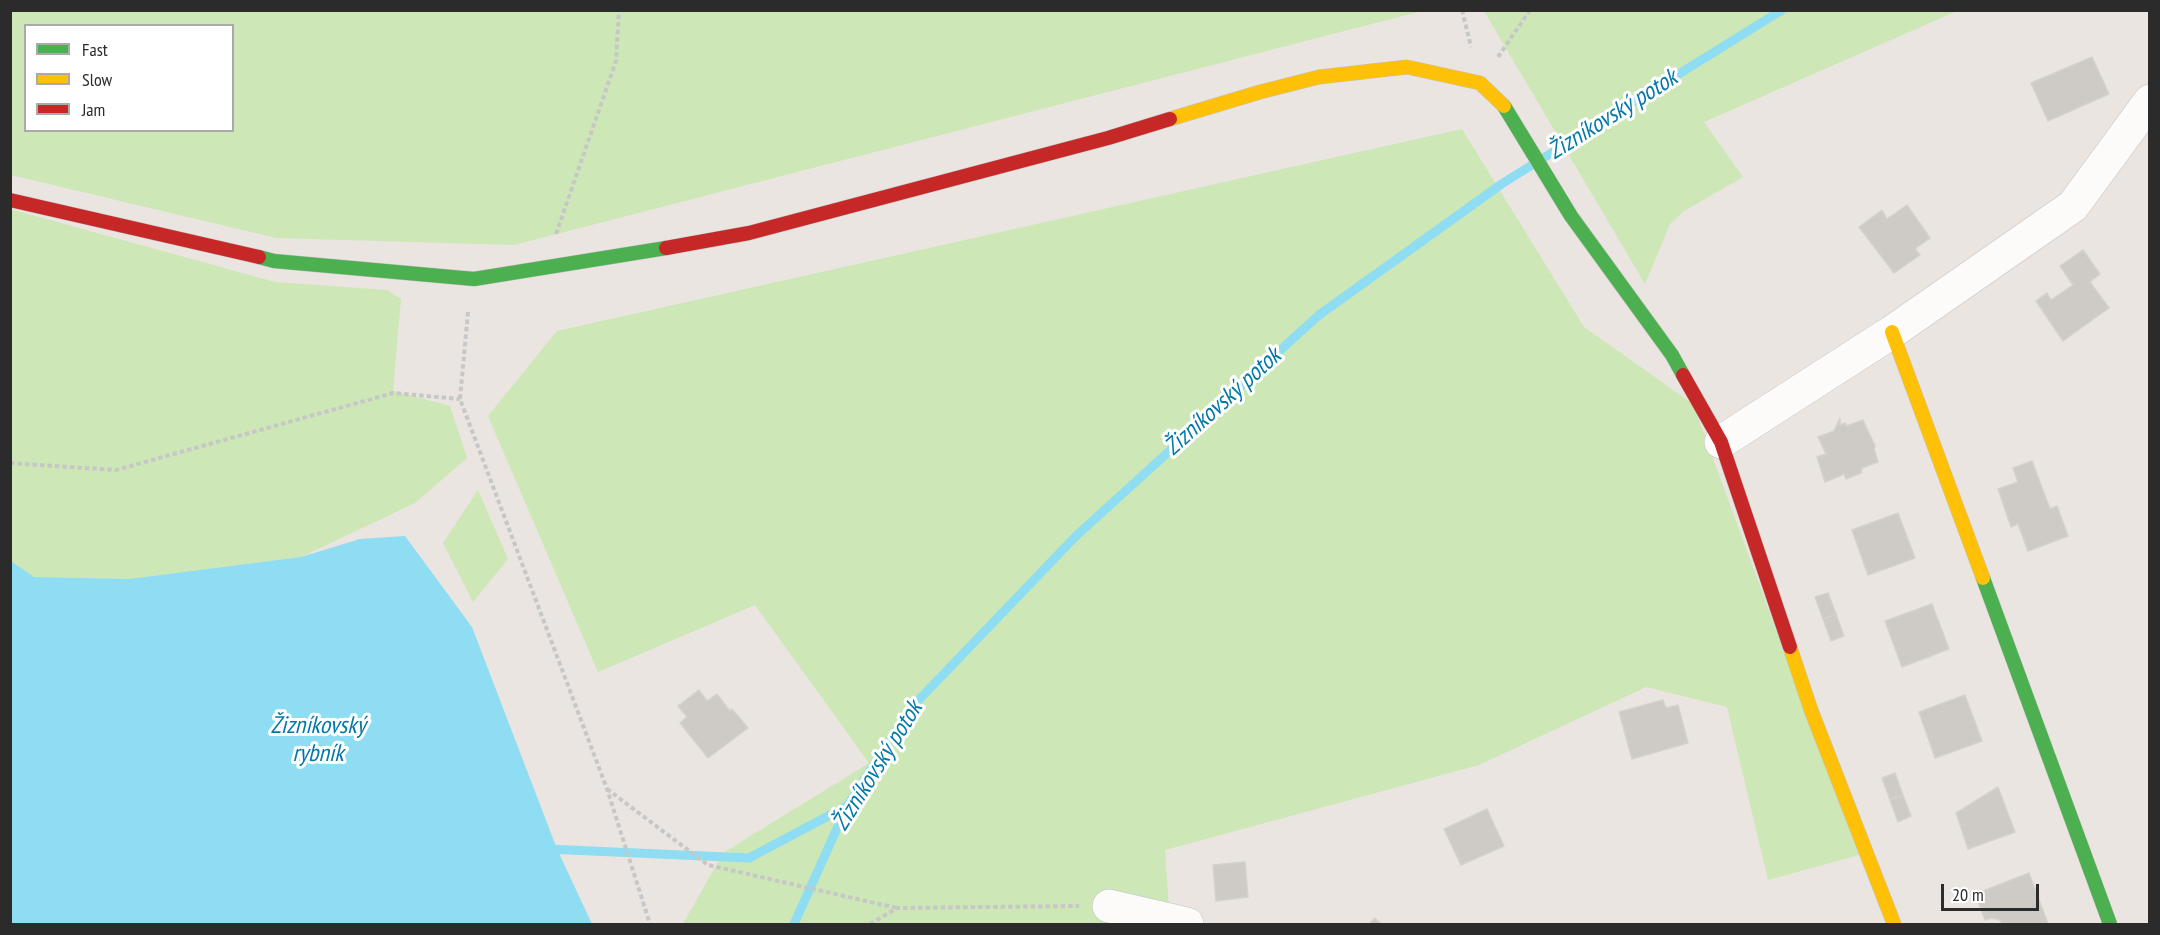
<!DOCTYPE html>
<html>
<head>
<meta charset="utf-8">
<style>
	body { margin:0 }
	#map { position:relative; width:2160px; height:935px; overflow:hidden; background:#eae5e0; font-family:"PT Sans Narrow",sans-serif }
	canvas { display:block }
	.frame { position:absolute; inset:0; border:12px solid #2b2b2b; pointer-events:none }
	.legend { position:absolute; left:24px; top:24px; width:210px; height:108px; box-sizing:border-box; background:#fff; border:2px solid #aaa; margin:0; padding:8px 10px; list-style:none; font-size:18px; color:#2b2b2b }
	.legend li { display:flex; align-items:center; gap:12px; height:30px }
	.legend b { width:30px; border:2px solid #aaa }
	.scale { position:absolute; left:1941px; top:884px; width:98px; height:27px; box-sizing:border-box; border:3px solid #2b2b2b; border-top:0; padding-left:8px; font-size:18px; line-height:21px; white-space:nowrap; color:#2b2b2b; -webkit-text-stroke:4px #fff; paint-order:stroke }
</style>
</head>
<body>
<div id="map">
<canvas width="2160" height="935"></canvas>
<div class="frame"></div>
<ul class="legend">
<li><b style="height:8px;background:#4caf50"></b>Fast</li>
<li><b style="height:8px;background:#ffc107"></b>Slow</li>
<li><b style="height:8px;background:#c62828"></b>Jam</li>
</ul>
<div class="scale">20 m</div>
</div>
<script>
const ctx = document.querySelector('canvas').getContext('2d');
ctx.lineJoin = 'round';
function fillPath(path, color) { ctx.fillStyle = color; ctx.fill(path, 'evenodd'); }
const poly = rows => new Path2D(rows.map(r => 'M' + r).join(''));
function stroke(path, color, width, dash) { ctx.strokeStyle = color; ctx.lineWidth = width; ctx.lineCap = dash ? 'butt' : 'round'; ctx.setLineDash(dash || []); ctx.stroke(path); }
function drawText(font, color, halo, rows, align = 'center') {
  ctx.font = font + ' "PT Sans Narrow",sans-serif'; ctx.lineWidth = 6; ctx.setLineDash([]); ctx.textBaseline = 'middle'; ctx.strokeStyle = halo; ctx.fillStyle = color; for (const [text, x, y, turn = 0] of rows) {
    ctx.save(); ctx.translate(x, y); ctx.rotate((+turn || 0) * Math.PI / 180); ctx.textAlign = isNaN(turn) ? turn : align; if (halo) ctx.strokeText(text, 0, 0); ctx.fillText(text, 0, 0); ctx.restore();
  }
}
const green = poly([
	[11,10,1422,10,1422,11,514,245,276,238,11,175],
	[26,26,232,26,232,130,26,130],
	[1484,11,1484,10,1957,11,1704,122,1743,177,1684,211,1670,224,1645,284],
	[1462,129,1584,327,1693,404,1859,855,1768,880,1727,707,1646,687,1479,765,1165,850,1170,924,683,924,723,853,869,763,755,605,598,672,488,416,557,331],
	[10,209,275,282,387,290,401,299,393,391,450,406,467,458,415,503,301,557,129,579,34,577,11,561],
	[478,490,508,559,473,602,443,543]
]);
const water = poly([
	[405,536,472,627,557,849,592,924,11,924,11,561,34,577,129,579,301,557,360,539]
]);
const stream = poly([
	[547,849,749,858,847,806],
	[794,924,847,806,911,708,1076,536,1319,315,1503,183,1782,10]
]);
const building = poly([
	[2092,57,2109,94,2048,121,2031,83,2092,57],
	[1907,205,1930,238,1915,249,1920,255,1894,273,1859,227,1882,210,1887,219,1907,205],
	[2083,250,2100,274,2090,282,2109,308,2063,341,2036,301,2047,293,2051,300,2073,285,2060,266,2083,250],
	[1840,418,1840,425,1845,423,1847,426,1863,420,1875,446,1874,449,1878,462,1862,468,1861,473,1846,479,1844,474,1825,482,1817,457,1826,454,1818,437,1834,431,1840,418],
	[2032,461,2050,509,2057,506,2068,536,2028,551,2018,524,2011,527,1998,489,2018,482,2013,468,2032,461],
	[1898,513,1915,558,1868,575,1852,530,1898,513],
	[1828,593,1836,614,1823,619,1815,597,1828,593],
	[1932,604,1949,649,1902,667,1885,621,1932,604],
	[1836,614,1844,636,1831,641,1823,619,1836,614],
	[699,690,707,701,717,694,730,711,732,709,748,728,708,758,680,723,687,717,678,706,699,690],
	[1965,695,1982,741,1935,758,1919,712,1965,695],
	[1663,700,1666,708,1678,705,1688,743,1632,759,1619,712,1663,700],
	[1895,773,1903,795,1890,800,1882,778,1895,773],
	[1998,787,2015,832,1968,849,1956,813,1998,787],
	[1903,795,1911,816,1898,822,1890,800,1903,795],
	[1487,809,1504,846,1461,865,1444,829,1487,809],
	[1245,862,1248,897,1216,901,1213,865,1245,862],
	[2029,873,2048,924,2002,924,2000,920,1992,918,1985,920,1975,894,2029,873],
	[1375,918,1381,924,1369,924,1375,918]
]);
const path = poly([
	[1462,10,1471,47],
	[1498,57,1530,10],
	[556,234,616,61,619,10],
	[468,312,460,399,607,789,650,924],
	[10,463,116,470,393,393,460,399],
	[607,789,708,865,897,908],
	[870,924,897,908,1079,906]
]);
const street = poly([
	[1721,442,1892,332,2073,206,2150,101],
	[1109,906,1187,924]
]);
const fast = poly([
	[1504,106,1571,216,1672,355,1683,375],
	[259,257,274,261,474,279,666,248],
	[1983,578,2110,924]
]);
const slow = poly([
	[1170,119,1260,92,1319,77,1407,67,1480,83,1504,106],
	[1892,332,1983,578],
	[1790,647,1811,710,1894,924]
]);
const jam = poly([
	[10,200,259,257],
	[666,248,749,233,1108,138,1170,119],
	[1683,375,1721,442,1790,647]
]);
const waterNames = [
	["Žizníkovský potok",1613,115,-32],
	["Žizníkovský potok",1223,402,-42],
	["Žizníkovský",318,726],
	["rybník",318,754],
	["Žizníkovský potok",878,766,-58]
];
fillPath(green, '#cde7b6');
fillPath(water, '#8eddf2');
stroke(stream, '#8eddf2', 9);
fillPath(building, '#cecbc7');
stroke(building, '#d5d1cc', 1.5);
stroke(street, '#c3c1c2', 34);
stroke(fast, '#c3c1c2', 15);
stroke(slow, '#c3c1c2', 15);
stroke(jam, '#c3c1c2', 15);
stroke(path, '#c8c7c7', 4, [4.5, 3]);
stroke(street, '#fcfbfa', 33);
stroke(fast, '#4caf50', 14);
stroke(slow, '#ffc107', 14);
stroke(jam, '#c62828', 14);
drawText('italic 24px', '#0278a9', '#fff', waterNames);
</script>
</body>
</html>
